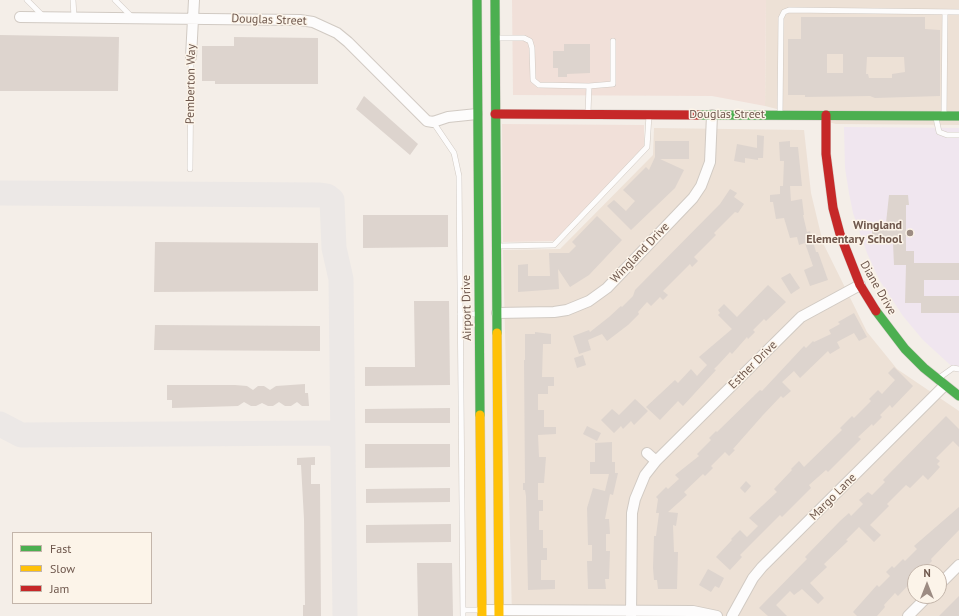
<!DOCTYPE html>
<html>
<head>
<meta charset="utf-8">
<style>
	body { margin:0 }
	#map { position:relative; width:959px; height:616px; overflow:hidden; background:#f4eee8; font-family:"PT Sans",sans-serif }
	canvas { display:block }
	.legend { position:absolute; left:12px; top:532px; width:140px; height:72px; box-sizing:border-box; background:#fcf4e9; border:1px solid #c3b5aa; margin:0; padding:5px 7px; list-style:none; font-size:12px; color:#6e574c }
	.legend li { display:flex; align-items:center; gap:8px; height:20px }
	.legend b { width:20px; border:1px solid #c3b5aa }
	.north { position:absolute; left:907px; top:564px; width:40px; height:40px; box-sizing:border-box; background:#fcf4e9; border:1px solid #c3b5aa; border-radius:50%; rotate:0deg; font-size:11px; font-weight:700; line-height:16px; text-align:center; color:#6e574c }
	.north::after { content:''; display:block; margin:auto; width:14px; height:18px; background:#9d8c83; clip-path:polygon(50% 0,100% 100%,50% 72%,0 100%) }
</style>
</head>
<body>
<div id="map">
<canvas width="959" height="616"></canvas>
<ul class="legend">
<li><b style="height:5px;background:#4caf50"></b>Fast</li>
<li><b style="height:5px;background:#ffc107"></b>Slow</li>
<li><b style="height:5px;background:#c62828"></b>Jam</li>
</ul>
<div class="north">N</div>
</div>
<script>
const ctx = document.querySelector('canvas').getContext('2d');
ctx.lineJoin = 'round';
function fillPath(path, color) { ctx.fillStyle = color; ctx.fill(path, 'evenodd'); }
const poly = rows => new Path2D(rows.map(r => 'M' + r).join(''));
function stroke(path, color, width, dash) { ctx.strokeStyle = color; ctx.lineWidth = width; ctx.lineCap = dash ? 'butt' : 'round'; ctx.setLineDash(dash || []); ctx.stroke(path); }
function drawText(font, color, halo, rows, align = 'center') {
  ctx.font = font + ' "PT Sans",sans-serif'; ctx.lineWidth = 3; ctx.setLineDash([]); ctx.textBaseline = 'middle'; ctx.strokeStyle = halo; ctx.fillStyle = color; for (const [text, x, y, turn = 0] of rows) {
    ctx.save(); ctx.translate(x, y); ctx.rotate((+turn || 0) * Math.PI / 180); ctx.textAlign = isNaN(turn) ? turn : align; if (halo) ctx.strokeText(text, 0, 0); ctx.fillText(text, 0, 0); ctx.restore();
  }
}
const residential = poly([
	[766,0,959,0,959,125,836,124,765,106],
	[654,128,804,130,811,193,823,243,867,332,897,369,959,411,959,616,512,616,503,250,560,249,653,155],
	[915,572,939,572,939,596,915,596]
]);
const commercial = poly([
	[512,0,766,0,765,106,712,96,513,95],
	[502,124,644,125,644,148,554,241,503,242]
]);
const education = poly([
	[844,127,959,128,959,373,923,340,903,316,880,281,867,253,853,213,849,193,845,168]
]);
const taxiway = poly([
	[0,193,320,195,327,196,332,200,334,248,341,279,345,616],
	[0,424,21,435,327,433,336,434,343,443]
]);
const building = poly([
	[801,17,925,17,925,29,940,30,940,96,875,98,870,96,805,97,805,95,788,95,788,39,801,39],
	[827,54,843,54,843,73,827,73],
	[867,57,904,57,905,72,892,74,892,78,869,78,868,74,866,74],
	[0,35,119,37,118,91,0,91],
	[234,37,318,38,318,84,215,84,215,81,202,81,202,46,234,46],
	[564,44,590,44,590,73,567,74,567,77,558,77,558,68,553,68,553,51,564,51],
	[364,96,418,144,410,155,356,109],
	[757,135,764,136,763,158,758,158,758,160,745,158,745,163,734,161,737,144,757,148],
	[655,141,689,141,689,159,660,159,684,170,675,188,631,230,607,206,614,200,626,211,635,201,623,190,646,167,649,170,655,157],
	[790,141,790,147,798,147,802,186,790,186,791,201,802,199,804,215,803,215,807,232,810,231,816,252,818,252,828,280,810,286,804,270,813,266,805,243,799,245,797,237,790,238,784,218,776,219,773,202,770,202,770,195,780,194,780,186,783,186,784,161,780,161,779,142],
	[730,189,737,193,734,197,744,204,738,213,735,212,714,233,716,235,694,257,698,261,692,267,690,264,663,291,668,295,663,300,660,297,651,306,647,302,638,312,639,314,628,325,607,341,602,334,588,340,591,350,579,354,573,336,589,330,590,332,609,317,621,306,622,307,633,296,635,290,720,204],
	[889,195,908,195,909,205,906,205,906,251,914,251,914,263,959,263,959,280,924,280,924,296,959,296,959,313,921,313,921,303,905,303,906,265,894,265,893,243,872,243,872,223,886,223],
	[363,215,448,215,448,247,363,248],
	[597,216,622,240,589,275,570,287,558,269,559,289,518,292,518,265,528,264,528,276,550,276,549,253,569,253,576,246,572,242],
	[155,242,318,243,318,291,154,292],
	[790,273,800,288,791,294,781,278],
	[768,285,786,302,766,321,764,319,753,330,755,332,748,339,747,337,732,354,730,352,719,364,714,369,716,370,683,406,678,401,660,420,646,407,675,380,678,383,691,369,697,376,707,365,699,357,732,329,718,315,720,313,718,310,724,304,737,317],
	[414,301,449,301,450,385,365,386,365,367,415,367],
	[854,313,867,337,859,341,854,333,837,342,840,348,830,354,828,351,800,378,794,371,782,382,791,391,783,398,781,396,763,415,733,449,735,450,729,456,725,452,711,466,713,468,705,476,703,474,684,492,687,495,668,512,678,513,676,526,673,525,674,552,678,552,677,589,658,589,657,580,654,580,653,568,654,536,656,536,659,513,656,513,658,499,656,497,666,487,668,489,679,479,675,475,699,456,697,454,711,440,709,438,716,431,717,432,760,390,762,391,804,346,806,348,813,341,814,342,831,334,829,330,840,324,838,322],
	[155,325,320,326,320,351,154,350],
	[535,332,551,334,551,344,543,344,542,377,554,377,554,386,548,386,548,394,538,394,538,410,544,410,544,427,556,427,556,434,538,435,539,457,546,457,544,483,538,483,538,500,543,500,543,511,539,511,539,530,543,530,543,548,547,548,547,560,541,560,541,580,555,580,555,589,528,590,526,496,525,490,523,490,523,483,525,483,524,360,525,360,525,334,535,334],
	[583,355,586,365,577,368,574,358],
	[894,367,913,386,892,408,890,405,880,415,882,417,873,426,872,424,858,437,861,439,828,472,826,470,809,485,811,488,782,517,780,515,740,555,742,557,730,570,716,557,732,540,731,539,740,530,747,537,758,526,749,518,777,492,774,489,792,470,791,469,799,461,804,467,842,430,840,428,852,416,854,418,871,401,869,399,878,390,882,394,895,380,888,373],
	[305,384,305,393,308,393,309,406,302,406,297,402,291,406,285,406,279,402,273,406,268,406,262,403,256,406,251,406,244,402,238,406,172,408,172,400,167,400,167,385,235,385,247,386,253,390,258,386,264,386,270,390,276,386],
	[635,399,648,411,634,425,631,421,623,429,621,426,614,433,601,420,612,409,619,415],
	[450,408,450,423,365,423,365,409],
	[946,416,959,429,959,447,953,441,936,458,940,461,937,464,940,467,928,480,923,475,910,488,906,485,887,504,889,506,870,525,881,535,874,542,859,527,846,540,848,541,824,564,827,567,810,583,824,598,818,604,802,589,794,595,790,591,776,605,787,616,768,616,759,608,807,559,805,557,840,521,849,513,851,516,863,504,859,500,868,492,872,495,885,482,883,480],
	[587,426,601,433,597,441,583,434],
	[612,442,612,462,615,462,615,473,618,473,613,495,610,494,605,519,609,519,610,534,606,534,606,551,610,551,609,579,605,579,606,589,588,589,587,561,592,561,592,545,588,545,587,508,593,488,605,491,609,474,590,474,590,462,595,462,595,443],
	[365,444,450,444,450,467,365,468],
	[315,457,315,465,311,465,311,484,320,484,321,616,303,616,303,605,305,605,304,519,301,465,297,465,297,458],
	[746,481,751,486,745,493,740,488],
	[450,488,450,502,366,503,366,489],
	[959,507,959,530,931,559,932,561,921,572,915,572,915,578,898,596,895,593,884,605,885,607,877,616,857,616,853,612,877,585,879,587,890,576,886,572,892,566,894,568,903,559,905,561,917,549,914,546],
	[451,524,451,542,366,543,366,525],
	[417,563,452,563,453,616,418,616],
	[708,569,724,578,719,588,715,586,711,592,699,585],
	[959,596,959,616,939,616]
]);
const lane = poly([
	[27,0,43,16],
	[73,0,74,17],
	[115,0,133,18],
	[496,38,524,38,530,41,532,48,533,80,539,85,589,86,588,113],
	[589,86,613,84,613,41],
	[780,115,781,18,784,12,789,10,959,12],
	[944,115,945,12],
	[936,118,939,132,947,135,959,135],
	[433,122,454,153,459,176,463,616],
	[190,169,191,57],
	[498,246,554,245,647,147,649,115],
	[460,314,479,314],
	[939,378,953,368,959,369],
	[463,610,480,610]
]);
const street = poly([
	[20,17,300,20,313,22,337,33,348,42,427,121,433,122,448,117,477,114],
	[191,57,194,0],
	[497,313,554,312,567,310,589,301,607,288,693,198,701,186,710,162,712,115],
	[647,453,656,461],
	[939,585,959,565],
	[482,610,693,611,717,616],
	[631,616,632,513,635,499,645,475,656,461,801,317,860,285],
	[732,616,753,578,762,567,944,386],
	[908,616,928,596]
]);
const fast = poly([
	[477,0,480,415],
	[495,0,497,333],
	[699,115,959,116],
	[876,311,905,349,924,368,959,396]
]);
const slow = poly([
	[497,333,499,616],
	[480,415,482,616]
]);
const jam = poly([
	[495,114,699,115],
	[826,115,826,154,833,208,840,234,860,285,876,311]
]);
const markers = [
	[910,233,4,"#9d8c83"]
];
const streetNames = [
	["Douglas Street",269,20,2],
	["Pemberton Way",191,84,-89],
	["Douglas Street",727,115],
	["Wingland Drive",640,253,-46],
	["Diane Drive",878,288,60],
	["Airport Drive",467,308,-91],
	["Esther Drive",753,365,-45],
	["Margo Lane",833,497,-45]
];
const poiNames = [
	["Wingland",902,226],
	["Elementary School",902,240]
];
fillPath(residential, '#ede1d6');
fillPath(commercial, '#f1e0d9');
fillPath(education, '#f0e6ef');
stroke(taxiway, '#ece8e6', 25);
fillPath(building, '#ddd4ce');
stroke(lane, '#d1cac3', 6);
stroke(street, '#d1cac3', 12);
stroke(fast, '#d2cbc5', 10);
stroke(slow, '#d2cbc5', 10);
stroke(jam, '#d2cbc5', 10);
stroke(lane, '#fdfcfc', 5);
stroke(street, '#fdfcfc', 10);
stroke(fast, '#4caf50', 9);
stroke(slow, '#ffc107', 9);
stroke(jam, '#c62828', 9);
for (const [x, y, r, color] of markers) { const dot = new Path2D(); dot.arc(x, y, r, 0, 2 * Math.PI); ctx.fillStyle = color; ctx.fill(dot); stroke(dot, '#fcf4e9', 1.5); }
drawText('12px', '#6e574c', '#fcf4e9', streetNames);
drawText('bold 12px', '#6e574c', '#fcf4e9', poiNames, 'right');
</script>
</body>
</html>
